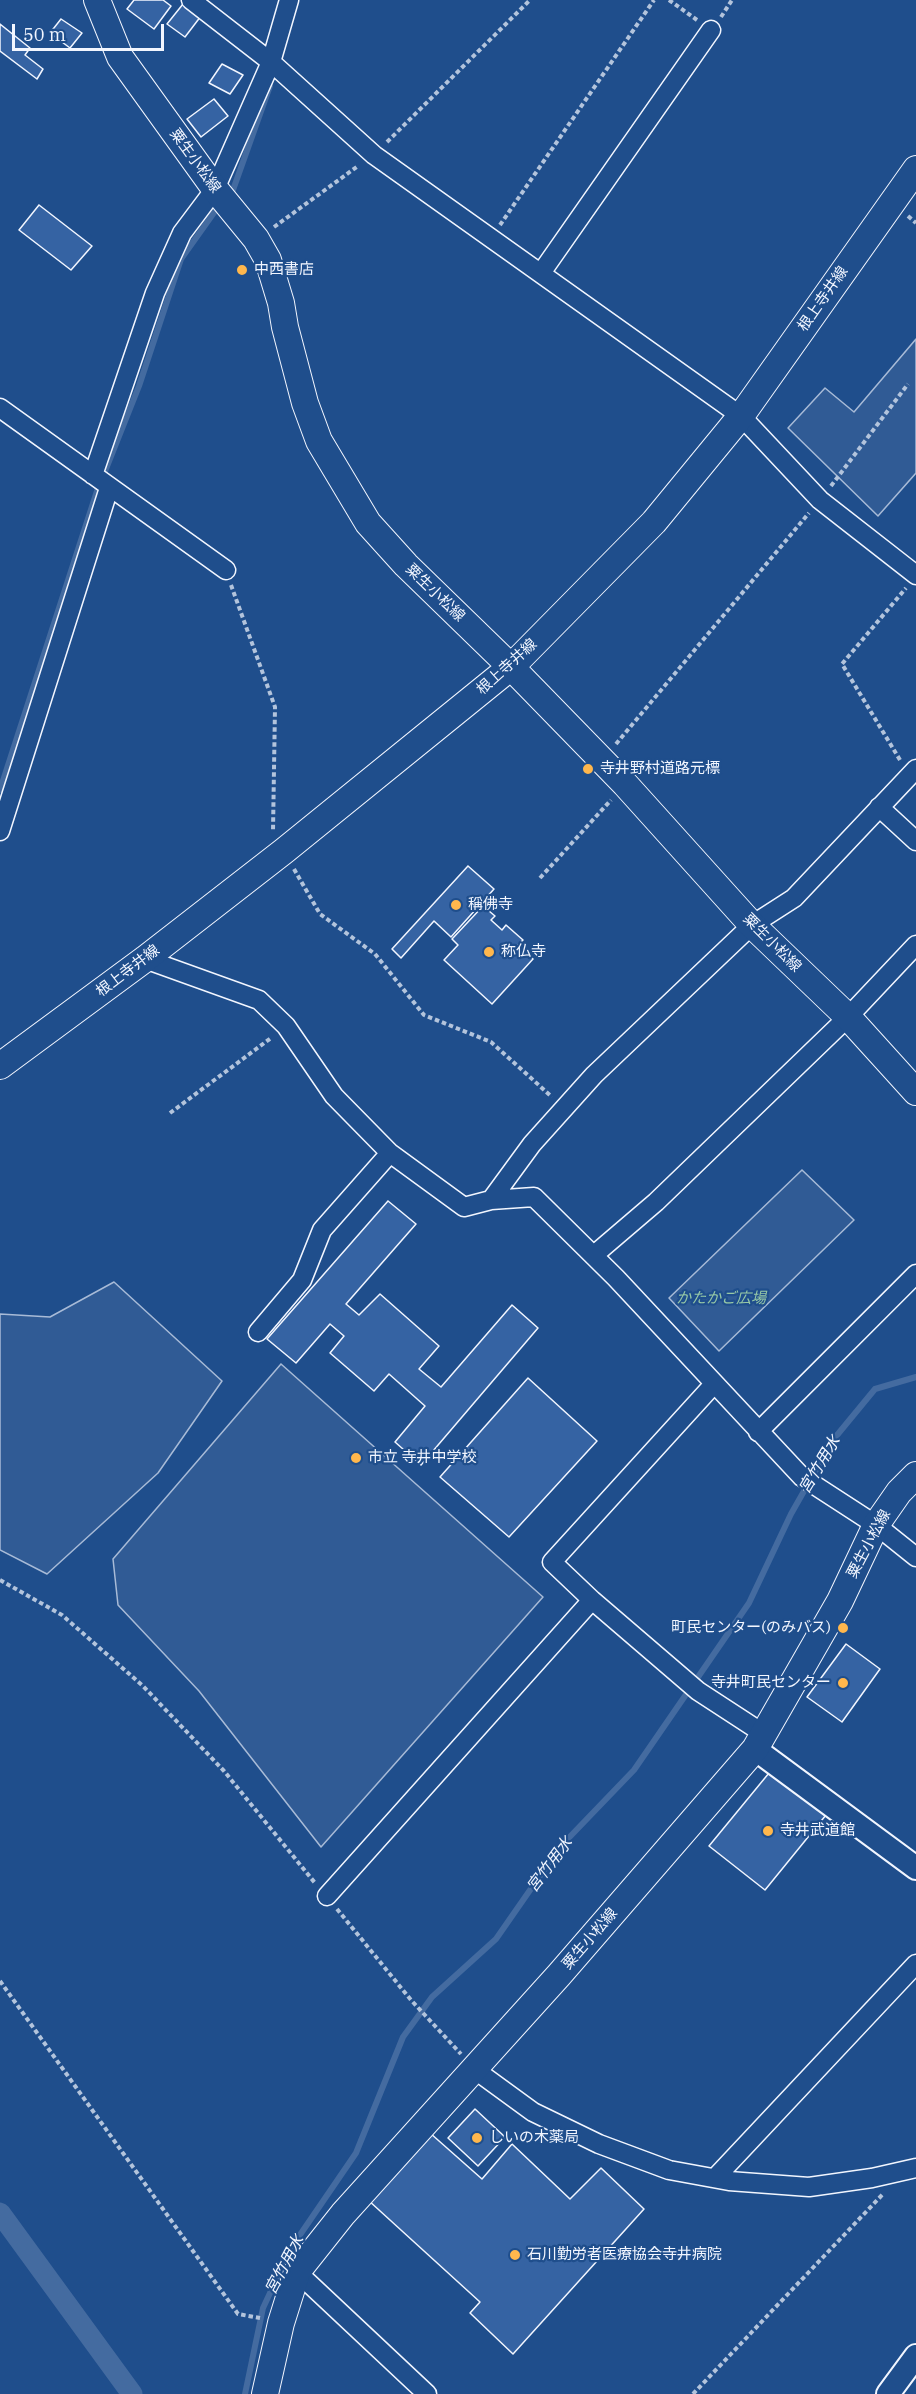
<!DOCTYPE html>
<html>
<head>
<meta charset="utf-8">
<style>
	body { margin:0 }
	#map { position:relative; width:916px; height:2394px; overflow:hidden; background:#1f4e8c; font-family:"IBM Plex Serif",serif }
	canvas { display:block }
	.scale { position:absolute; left:12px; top:24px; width:152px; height:27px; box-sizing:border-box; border:3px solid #f2f6ff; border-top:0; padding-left:8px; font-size:18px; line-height:21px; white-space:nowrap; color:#f2f6ff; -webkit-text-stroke:4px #1f4e8c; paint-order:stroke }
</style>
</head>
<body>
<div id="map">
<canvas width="916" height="2394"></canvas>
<div class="scale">50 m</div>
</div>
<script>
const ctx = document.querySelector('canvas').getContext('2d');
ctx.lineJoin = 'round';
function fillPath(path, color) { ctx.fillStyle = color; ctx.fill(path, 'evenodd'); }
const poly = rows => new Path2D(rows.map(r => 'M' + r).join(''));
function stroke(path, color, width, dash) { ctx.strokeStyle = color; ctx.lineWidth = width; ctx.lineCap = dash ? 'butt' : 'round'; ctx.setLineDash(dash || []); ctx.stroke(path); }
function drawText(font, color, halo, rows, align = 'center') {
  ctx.font = font + ' "IBM Plex Serif","Noto Sans JP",serif'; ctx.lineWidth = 4.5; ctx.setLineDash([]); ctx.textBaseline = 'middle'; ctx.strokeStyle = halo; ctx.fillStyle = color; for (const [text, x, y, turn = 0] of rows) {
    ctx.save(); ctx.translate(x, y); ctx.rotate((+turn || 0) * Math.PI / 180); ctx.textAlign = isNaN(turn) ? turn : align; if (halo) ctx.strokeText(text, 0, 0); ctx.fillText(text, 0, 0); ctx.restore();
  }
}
const built = poly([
	[916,339,916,473,878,516,788,428,825,388,854,412,916,339],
	[802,1170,854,1220,719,1351,669,1298,802,1170],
	[114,1282,222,1381,158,1473,47,1574,0,1550,0,1314,50,1317,114,1282],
	[281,1364,543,1597,321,1847,199,1691,118,1605,113,1559,281,1364]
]);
const stream = poly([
	[233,190,270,86],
	[104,474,139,386,181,259,218,207],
	[0,790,98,488],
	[245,2394,263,2308,291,2248,356,2153,403,2037,432,1997,496,1939,560,1847,634,1770,749,1603,791,1514,833,1440,875,1389,916,1377]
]);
const canal = poly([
	[0,2213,132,2394]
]);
const building = poly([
	[134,0,163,0,171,6,154,29,127,9,134,0],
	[183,4,201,16,185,37,167,24,183,4],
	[61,19,82,33,70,48,50,33,61,19],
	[0,24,30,48,25,55,43,69,37,79,0,51,0,24],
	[222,64,243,75,230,94,209,83,222,64],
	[214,99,228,116,201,137,187,119,214,99],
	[39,205,92,246,71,270,19,230,39,205],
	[468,866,494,889,451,937,434,921,401,958,392,949,468,866],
	[483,906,495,916,491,920,502,930,506,925,523,940,518,945,533,959,492,1004,444,960,458,945,452,939,483,906],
	[388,1201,416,1224,346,1304,359,1315,380,1294,439,1346,419,1369,441,1387,512,1305,538,1328,421,1465,395,1442,425,1406,389,1374,374,1391,330,1353,344,1336,330,1324,296,1363,267,1339,388,1201],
	[528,1378,597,1441,509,1537,440,1477,528,1378],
	[846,1644,880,1669,842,1722,807,1697,846,1644],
	[769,1773,826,1815,765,1890,709,1846,769,1773],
	[475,2109,505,2137,478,2166,448,2138,475,2109],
	[430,2133,482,2179,512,2144,570,2199,601,2168,644,2209,513,2354,470,2313,480,2302,368,2200,430,2133]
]);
const path = poly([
	[669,0,697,20],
	[721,17,732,0],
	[387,142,530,0],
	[908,216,916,223],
	[500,225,654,0],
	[274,227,358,166],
	[831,486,908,384],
	[231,585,275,707,273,831],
	[616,744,809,513],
	[900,760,842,664,906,588],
	[294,869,320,914,375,954,424,1015,491,1042,552,1097],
	[540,878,611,800],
	[170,1113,271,1038],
	[0,1580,62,1615,143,1686,224,1771,315,1883],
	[337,1909,411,2000,461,2054],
	[0,1981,238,2314,260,2318],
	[693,2394,883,2194]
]);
const minor = poly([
	[191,0,271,62,374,155,741,416,820,500,916,575],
	[541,273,711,30],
	[0,408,226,570],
	[93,475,155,293,182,233,215,189,271,62,289,0],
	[879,807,916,841],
	[0,831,109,488],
	[145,959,259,1000,286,1026,334,1096,390,1153,464,1207,491,1200,534,1197,616,1278,802,1477,876,1525,916,1557],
	[491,1200,532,1144,594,1075,752,925,794,898,916,769],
	[594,1255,656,1202,848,1017,916,945],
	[258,1332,302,1280,322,1230,390,1153],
	[714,1384,552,1562,592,1600,698,1691,764,1734],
	[758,1432,916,1274],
	[327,1896,592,1600],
	[474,2069,533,2112,599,2144,669,2170,729,2181,809,2187,872,2178,916,2168],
	[715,2178,916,1964],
	[297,2272,427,2394]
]);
const tertiary = poly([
	[755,1749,916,1868],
	[888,2394,916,2356]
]);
const secondary = poly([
	[97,0,120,57,215,189,256,239,268,260,281,303,285,327,305,403,319,441,368,523,406,565,511,667,625,784,752,925,848,1017,916,1092],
	[0,1066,145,959,284,851,511,667,654,522,741,416,916,169],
	[265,2394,281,2323,297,2272,343,2214,559,1975,755,1749,840,1601,876,1525,899,1492,916,1475]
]);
const markers = [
	[242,270,6,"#ffb74d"],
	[588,769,6,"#ffb74d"],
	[456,905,6,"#ffb74d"],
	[489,952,6,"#ffb74d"],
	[356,1458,6,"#ffb74d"],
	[843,1628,6,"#ffb74d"],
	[843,1683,6,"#ffb74d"],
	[768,1831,6,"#ffb74d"],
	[477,2138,6,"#ffb74d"],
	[515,2255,6,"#ffb74d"]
];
const streetNames = [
	["粟生小松線",195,161,54],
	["根上寺井線",823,299,-55],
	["粟生小松線",435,593,44],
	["根上寺井線",507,667,-42],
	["粟生小松線",772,943,45],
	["根上寺井線",128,971,-37],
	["粟生小松線",869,1544,-62],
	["粟生小松線",590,1939,-49]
];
const poiNames = [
	["中西書店",254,270],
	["寺井野村道路元標",600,769],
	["稱佛寺",468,905],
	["称仏寺",501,952],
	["市立 寺井中学校",368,1458],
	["町民センター(のみバス)",831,1628,"right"],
	["寺井町民センター",831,1683,"right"],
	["寺井武道館",780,1831],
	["しいの木薬局",489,2138],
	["石川勤労者医療協会寺井病院",527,2255]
];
const parkNames = [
	["かたかご広場",721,1299]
];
const waterNames = [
	["宮竹用水",820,1465,-59],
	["宮竹用水",550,1865,-53],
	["宮竹用水",285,2265,-62]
];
fillPath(built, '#305b95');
stroke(built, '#a8bbd7', 1.5);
stroke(stream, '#446ba0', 6);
stroke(canal, '#446ba0', 21);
fillPath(building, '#3563a3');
stroke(building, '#f2f6ff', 1.5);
stroke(minor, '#f2f6ff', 21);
stroke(tertiary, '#f2f6ff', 26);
stroke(secondary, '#f2f6ff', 28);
stroke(path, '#b3c4dc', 4, [4.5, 3]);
stroke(minor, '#1f4e8c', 18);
stroke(tertiary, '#1f4e8c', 22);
stroke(secondary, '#1f4e8c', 26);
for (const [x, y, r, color] of markers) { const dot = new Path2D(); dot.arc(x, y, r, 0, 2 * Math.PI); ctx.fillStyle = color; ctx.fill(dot); stroke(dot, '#1f4e8c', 2); }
drawText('15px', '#f2f6ff', '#1f4e8c', streetNames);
drawText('15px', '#f2f6ff', '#1f4e8c', poiNames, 'left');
drawText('italic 15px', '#97c8a6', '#1f4e8c', parkNames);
drawText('italic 16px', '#f2f6ff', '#1f4e8c', waterNames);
</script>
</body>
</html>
